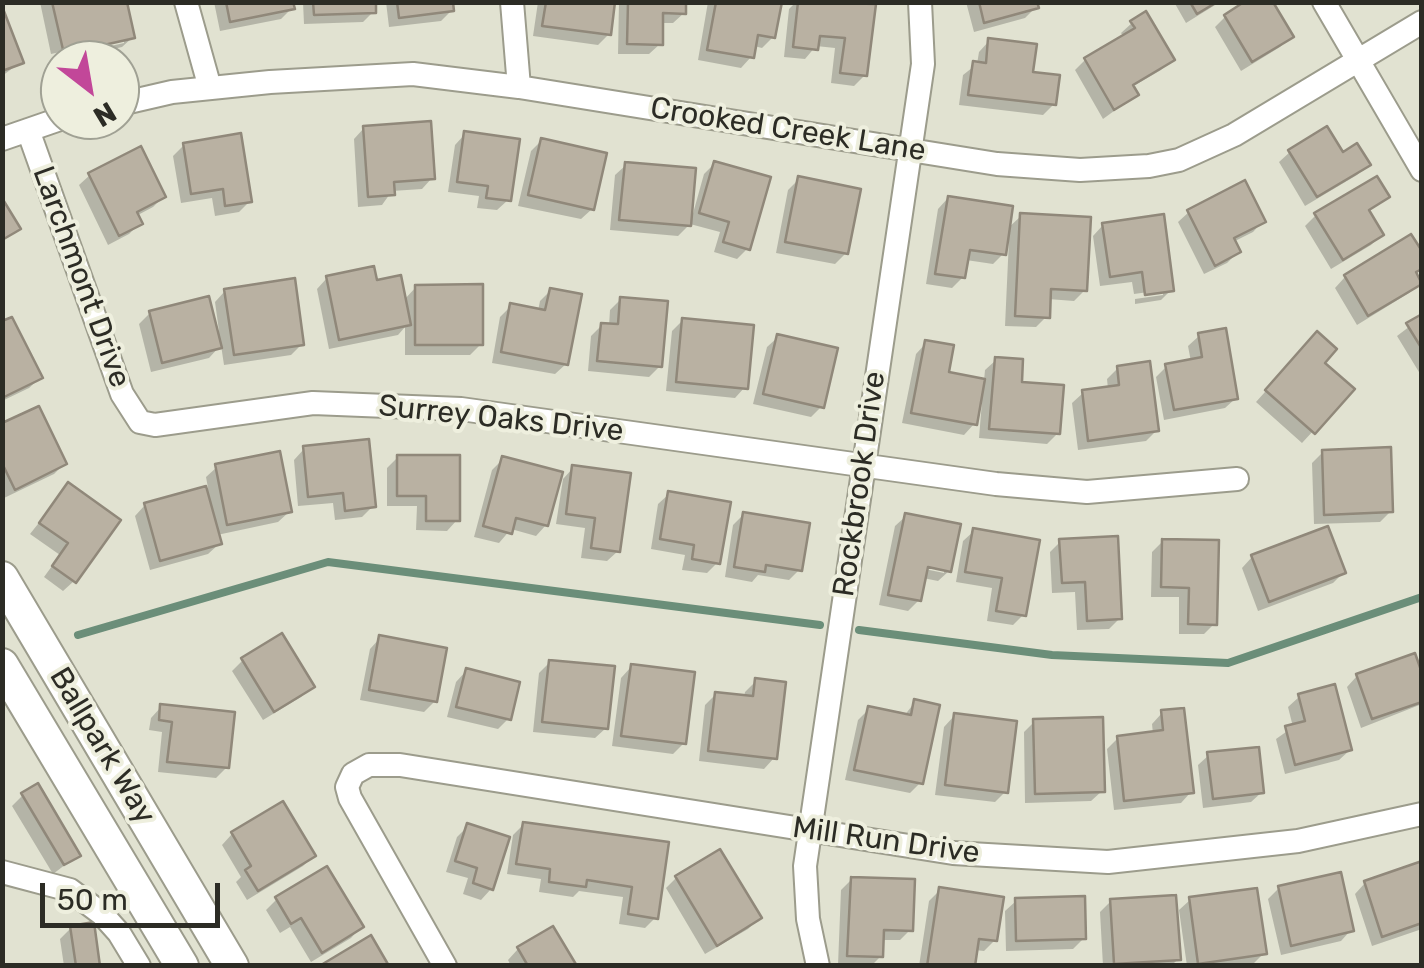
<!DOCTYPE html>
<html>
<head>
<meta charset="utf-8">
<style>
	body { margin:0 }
	#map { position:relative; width:1424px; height:968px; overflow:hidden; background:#e1e2d1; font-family:Rubik,sans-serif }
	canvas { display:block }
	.frame { position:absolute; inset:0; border:5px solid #2c2c25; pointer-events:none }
	.north { position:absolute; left:40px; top:40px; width:100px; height:100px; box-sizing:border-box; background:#eeefde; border:2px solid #a0a194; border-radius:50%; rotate:149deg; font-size:28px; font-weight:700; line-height:40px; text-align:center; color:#2c2c25 }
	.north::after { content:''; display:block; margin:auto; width:35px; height:45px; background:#c24799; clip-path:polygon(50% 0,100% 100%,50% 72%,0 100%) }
	.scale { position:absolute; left:40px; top:883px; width:180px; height:45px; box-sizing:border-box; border:5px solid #2c2c25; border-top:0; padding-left:12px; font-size:30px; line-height:35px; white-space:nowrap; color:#2c2c25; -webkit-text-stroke:8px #eeefde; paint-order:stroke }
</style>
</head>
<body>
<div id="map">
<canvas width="1424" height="968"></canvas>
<div class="frame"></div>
<div class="north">N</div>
<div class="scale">50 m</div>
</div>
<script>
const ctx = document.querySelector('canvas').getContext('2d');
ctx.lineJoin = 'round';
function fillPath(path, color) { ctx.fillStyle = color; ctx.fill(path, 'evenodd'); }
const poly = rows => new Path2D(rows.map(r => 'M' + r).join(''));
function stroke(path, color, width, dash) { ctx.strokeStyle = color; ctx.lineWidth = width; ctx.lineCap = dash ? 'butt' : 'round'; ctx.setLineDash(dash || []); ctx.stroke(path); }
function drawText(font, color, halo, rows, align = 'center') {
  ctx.font = font + ' Rubik,sans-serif'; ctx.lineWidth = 8; ctx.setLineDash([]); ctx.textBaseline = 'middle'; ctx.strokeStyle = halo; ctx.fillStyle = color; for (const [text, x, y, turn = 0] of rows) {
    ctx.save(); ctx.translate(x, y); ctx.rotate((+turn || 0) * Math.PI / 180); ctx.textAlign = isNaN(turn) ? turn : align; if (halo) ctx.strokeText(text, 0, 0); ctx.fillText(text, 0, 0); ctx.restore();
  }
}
const shadow = poly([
	[40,2,125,2,133,37,122,47,53,63,52,59,124,43,124,38,51,54],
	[214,2,291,2,292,8,281,19,220,31],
	[303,2,373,2,373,12,363,22,304,24],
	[386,2,451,2,452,10,441,21,389,27],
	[538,2,613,2,609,34,598,45,533,36],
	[619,2,691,2,684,5,684,13,673,23,660,23,660,44,649,54,618,54],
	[708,2,779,2,773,37,762,48,754,46,751,57,741,68,698,60],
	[796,2,873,7,865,75,854,86,831,83,835,48,816,46,805,59,784,57,789,9],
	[966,2,1035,2,1036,7,1025,18,974,32],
	[1174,2,1220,2,1186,23],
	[2,13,21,62,2,76],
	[1225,17,1291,37,1280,47,1241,71,1215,27],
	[1132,23,1171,59,1161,70,1132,87,1136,95,1103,119,1075,70,1085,60,1124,37,1121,33],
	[989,41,1031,74,1054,104,1043,115,959,105,963,75,977,64,979,52],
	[364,128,432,178,422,189,392,191,382,205,358,207,354,139],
	[465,134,508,200,497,210,477,208,479,196,448,192,455,145],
	[542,140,592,209,581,219,518,206,531,151],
	[184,145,250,201,239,212,215,216,212,198,181,203,173,156],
	[1290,152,1342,155,1368,164,1357,175,1305,206,1279,162],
	[715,163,748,248,737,259,714,252,720,232,690,224,678,236,610,230,615,175,626,165,692,217,704,174],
	[90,175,163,197,153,207,136,216,140,223,129,234,108,245,79,185],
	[799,179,846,253,835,264,776,253,788,190],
	[1387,197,1368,212,1381,235,1371,245,1331,269,1305,226,1316,215],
	[948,198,1007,229,1021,216,1085,290,1074,301,1048,299,1047,316,1036,327,1005,326,1009,239,1006,239,1003,254,993,264,966,260,963,277,952,288,926,284,938,209],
	[1189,212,1263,221,1253,232,1233,242,1238,252,1227,263,1204,274,1178,222],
	[1103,225,1171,290,1161,300,1135,304,1135,299,1163,295,1163,290,1134,294,1132,282,1100,286,1093,236],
	[1411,238,1422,269,1415,275,1420,283,1409,293,1357,325,1335,288,1345,277],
	[327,278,375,283,404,300,416,287,481,344,470,355,405,355,405,327,398,335,329,349,317,289],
	[551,290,566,364,555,374,492,363,500,317,511,306,538,311,540,301],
	[225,291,302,344,291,355,224,365,221,345,209,358,151,372,139,324,150,313,219,331,215,302],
	[621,299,660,366,649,377,588,371,591,336,602,325,609,326,610,310],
	[1422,317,1422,377,1397,336],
	[683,320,745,387,735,398,666,391,672,331],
	[2,324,40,378,29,388,2,401],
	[1199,336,1236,398,1225,408,1164,420,1156,377,1167,366,1191,362,1188,346],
	[778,337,821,407,811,417,753,404,767,347],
	[926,343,946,374,984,381,985,370,996,360,1058,433,1047,444,979,438,982,401,979,401,974,424,964,435,902,423,916,354],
	[1307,345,1351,390,1302,443,1256,402],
	[1118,368,1157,430,1146,441,1078,450,1072,403,1083,393,1108,389,1107,379],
	[2,426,64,464,54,474,4,498],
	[304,449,373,506,362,517,335,520,333,503,298,506,294,460],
	[1323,452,1391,511,1380,522,1314,524,1312,463],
	[398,457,457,520,447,531,416,530,417,506,387,506,387,468],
	[503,459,546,525,536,536,511,529,499,543,474,537,492,470],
	[217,467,289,512,278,522,217,535,219,544,208,554,150,570,135,516,145,505,208,488,206,477],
	[573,468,618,551,607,561,581,558,585,528,556,524,563,479],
	[69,485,74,581,63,591,44,577,60,555,30,534],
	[669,494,717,563,707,573,682,570,685,555,651,549,658,504],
	[744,514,800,569,789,580,758,575,752,582,725,577,733,525],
	[906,516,949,571,938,581,923,578,919,600,908,611,879,605,895,526],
	[916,562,944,568,944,573,915,567],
	[974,531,1037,542,1023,615,1013,625,987,621,992,588,956,582,963,541],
	[1163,541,1214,624,1204,634,1179,634,1179,597,1151,597,1152,552],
	[1060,542,1120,618,1109,629,1077,630,1075,592,1052,593,1050,552],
	[1252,557,1343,573,1333,583,1258,611,1242,568],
	[380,638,435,701,424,712,360,700,370,649],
	[243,660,312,687,301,697,263,720,232,671],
	[550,662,606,728,595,738,533,732,539,673],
	[631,667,684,743,673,754,612,746,621,678],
	[466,671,509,718,498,729,447,717,456,682],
	[1357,676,1422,680,1422,704,1361,728,1347,687],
	[756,681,774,758,764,769,699,761,705,705,716,694,744,698,745,692],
	[1299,697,1350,750,1339,760,1285,774,1276,739,1293,727,1288,707],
	[915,702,920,783,910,793,845,780,858,720,869,709,904,716],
	[161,707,227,767,216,778,158,772,162,732,149,730,151,718],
	[1162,713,1191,792,1181,803,1114,810,1107,749,1118,738,1153,734,1152,724],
	[954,716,1006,791,995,802,935,795,944,727],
	[1034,722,1102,791,1091,801,1025,803,1024,732],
	[1209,755,1262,792,1251,802,1203,808,1198,765],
	[23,795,78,855,53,874,12,806],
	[524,824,666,844,656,917,645,928,619,924,623,897,579,891,573,897,539,892,541,879,507,874,513,835],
	[468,826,491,889,481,900,463,894,468,878,446,872,457,837],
	[232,834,313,856,303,866,247,900,236,882,241,877,222,845],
	[1422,864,1422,929,1372,946,1355,894,1365,883],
	[676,878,759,918,748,929,705,954,666,888],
	[852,879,910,930,900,940,881,940,881,956,871,966,838,965,841,890],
	[1279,888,1351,930,1341,941,1281,955,1268,899],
	[940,890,995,940,984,951,975,950,973,966,919,966,929,901],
	[277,899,361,927,351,938,311,962,290,927,280,933,266,910],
	[1190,900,1264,953,1254,963,1187,966,1179,910],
	[1016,901,1084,938,1073,949,1006,951,1005,911],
	[1111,901,1178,959,1171,966,1103,966,1100,912],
	[71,928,98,966,64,966,60,939],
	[518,949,574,966,511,966,508,960]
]);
const stream = poly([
	[859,630,1052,655,1228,663,1422,597],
	[78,635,328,562,820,625]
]);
const building = poly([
	[52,2,127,2,135,38,64,54,52,2],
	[226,2,293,2,295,9,230,22,226,2],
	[313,2,376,2,376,13,314,15,313,2],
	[397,2,453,2,454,11,399,18,397,2],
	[546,2,615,2,611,35,542,26,546,2],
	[628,2,686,2,686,14,663,13,663,45,627,44,628,2],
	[716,2,782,2,775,38,758,35,754,58,707,50,716,2],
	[798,2,876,4,867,76,840,73,845,38,820,36,818,50,793,47,798,2],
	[979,2,1037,2,1039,8,984,23,979,2],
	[1190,2,1217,2,1197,14,1190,2],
	[1244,2,1273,2,1294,37,1252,62,1224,15,1244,2],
	[2,6,24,63,2,71,2,6],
	[1146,11,1175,60,1133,85,1139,95,1114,110,1084,58,1135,28,1130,21,1146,11],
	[988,38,1037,44,1033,72,1060,75,1056,105,968,95,973,61,986,63,988,38],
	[431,121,435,179,394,182,395,195,368,197,363,126,431,121],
	[1327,126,1343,152,1357,143,1371,165,1317,197,1288,150,1327,126],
	[464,131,520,139,511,201,486,198,488,186,457,182,464,131],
	[241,133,252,202,225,206,223,189,191,194,183,143,241,133],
	[541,138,607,153,594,210,528,195,541,138],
	[141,146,166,197,137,212,143,224,119,236,88,173,141,146],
	[714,161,771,177,750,250,723,242,729,222,699,213,714,161],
	[625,162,696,168,691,226,619,220,625,162],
	[798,176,861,189,848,254,785,242,798,176],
	[1377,176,1390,197,1369,210,1384,235,1343,260,1314,213,1377,176],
	[1245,180,1266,222,1234,238,1241,252,1215,266,1187,210,1245,180],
	[948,196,1013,206,1006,255,970,250,965,278,935,274,948,196],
	[2,198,21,229,2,240,2,198],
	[1020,213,1091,217,1087,291,1051,289,1050,318,1015,316,1020,213],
	[1164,214,1174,291,1145,295,1142,272,1110,277,1102,223,1164,214],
	[1411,234,1422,251,1422,269,1416,272,1422,284,1368,316,1344,275,1411,234],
	[374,266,377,280,401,275,411,325,339,340,326,276,374,266],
	[295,278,304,345,234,355,224,289,295,278],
	[483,284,483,345,415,345,415,285,483,284],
	[550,288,582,294,568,365,501,352,510,303,545,310,550,288],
	[209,296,222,348,162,363,149,311,209,296],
	[620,297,668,301,662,367,597,361,601,323,618,324,620,297],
	[1422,314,1422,349,1406,323,1422,314],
	[12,317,43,378,2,398,2,321,12,317],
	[682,318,754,325,748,389,676,382,682,318],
	[1226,328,1238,399,1174,410,1165,364,1202,357,1198,333,1226,328],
	[1317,331,1337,349,1325,363,1355,389,1315,434,1265,390,1317,331],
	[777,334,838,348,824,408,763,394,777,334],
	[925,340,954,345,949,372,985,379,977,425,911,413,925,340],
	[995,357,1023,359,1022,382,1064,385,1060,434,989,429,995,357],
	[1150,361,1159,431,1088,441,1082,390,1119,385,1117,366,1150,361],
	[39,406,67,464,15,490,2,463,2,423,39,406],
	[369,439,376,507,345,511,343,493,308,497,303,446,369,439],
	[1391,447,1393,512,1324,515,1322,450,1391,447],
	[280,451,292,512,227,525,215,464,280,451],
	[397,455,460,455,460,521,426,521,426,496,397,496,397,455],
	[502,456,563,472,548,526,516,518,512,534,483,526,502,456],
	[572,465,631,473,620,552,591,548,595,518,566,514,572,465],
	[68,482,121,520,76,583,52,566,68,543,39,523,68,482],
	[206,486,222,544,160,561,144,503,206,486],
	[668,491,731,502,720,564,692,559,694,545,660,539,668,491],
	[743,512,810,523,802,571,766,565,765,572,734,567,743,512],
	[905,513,961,524,951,572,928,567,921,601,888,595,905,513],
	[1328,526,1346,573,1269,602,1251,555,1328,526],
	[973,528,1040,540,1026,616,996,611,1002,578,965,572,973,528],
	[1118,536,1122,619,1087,621,1085,582,1062,583,1059,539,1118,536],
	[1162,539,1219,540,1217,625,1188,624,1189,588,1161,587,1162,539],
	[282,633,315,687,274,712,241,658,282,633],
	[379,635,447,648,437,702,369,690,379,635],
	[1415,653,1422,673,1422,702,1372,719,1356,674,1415,653],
	[549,660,615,666,608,729,542,722,549,660],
	[631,664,695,672,686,744,621,736,631,664],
	[466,668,520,682,511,720,456,707,466,668],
	[755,678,786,682,777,759,708,751,715,692,753,696,755,678],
	[1335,684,1352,750,1295,765,1285,726,1305,721,1298,694,1335,684],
	[914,699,940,705,923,784,854,770,868,706,911,715,914,699],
	[160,704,235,712,229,768,167,762,172,722,159,720,160,704],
	[1184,708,1194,793,1124,801,1117,736,1163,730,1161,710,1184,708],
	[954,713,1017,721,1008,793,945,785,954,713],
	[1103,717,1105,792,1035,794,1033,719,1103,717],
	[1259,747,1264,793,1213,799,1207,752,1259,747],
	[38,783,81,856,64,865,21,793,38,783],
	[283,801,316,856,258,891,245,870,251,866,231,832,283,801],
	[523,822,669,842,658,919,628,914,632,887,587,880,586,887,549,882,550,869,516,864,523,822],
	[467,823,510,837,493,890,473,883,477,868,455,861,467,823],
	[720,849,762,918,717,946,675,876,720,849],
	[1422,861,1422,923,1382,937,1364,881,1422,861],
	[327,866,364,927,322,953,301,918,291,924,275,897,327,866],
	[1341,872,1354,931,1291,946,1278,886,1341,872],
	[851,877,915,879,913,931,884,930,883,957,847,956,851,877],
	[939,887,1004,897,997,941,979,939,975,966,927,966,939,887],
	[1257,888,1267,954,1198,964,1189,897,1257,888],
	[1176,895,1181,960,1114,964,1110,899,1176,895],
	[1085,896,1086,939,1016,941,1015,898,1085,896],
	[94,922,100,966,76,966,70,926,94,922],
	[553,926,577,966,528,966,517,947,553,926],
	[371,935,389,966,322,966,321,965,371,935]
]);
const minor = poly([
	[186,2,210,88],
	[512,2,519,87],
	[1324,2,1422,170],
	[120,104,172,92,270,82,413,74,519,87,997,164,1080,170,1149,166,1179,160,1234,135,1422,22],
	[28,130,122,394,140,422,155,425,313,403,461,409,996,484,1087,492,1237,479],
	[2,139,60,119],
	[2,872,70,890,102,914,119,933,139,966],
	[445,966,350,798,347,787,353,774,369,765,400,765,953,853,1108,862,1298,841,1422,814],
	[818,966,808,919,805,866,923,64,920,2]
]);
const secondary = poly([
	[2,578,232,966],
	[2,665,182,966]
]);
const streetNames = [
	["Crooked Creek Lane",788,130,9],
	["Larchmont Drive",81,277,70],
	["Surrey Oaks Drive",501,419,6],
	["Rockbrook Drive",860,484,-82],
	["Ballpark Way",102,746,59],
	["Mill Run Drive",886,841,8]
];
fillPath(shadow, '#0003');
stroke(stream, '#6b8e79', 8);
fillPath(building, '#b9b1a2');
stroke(building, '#90887a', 2.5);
stroke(minor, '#9c9c8c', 26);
stroke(secondary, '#9c9c8c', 36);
stroke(minor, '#fff', 22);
stroke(secondary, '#fff', 32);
drawText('30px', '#2c2c25', '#eeefde', streetNames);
</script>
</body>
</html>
